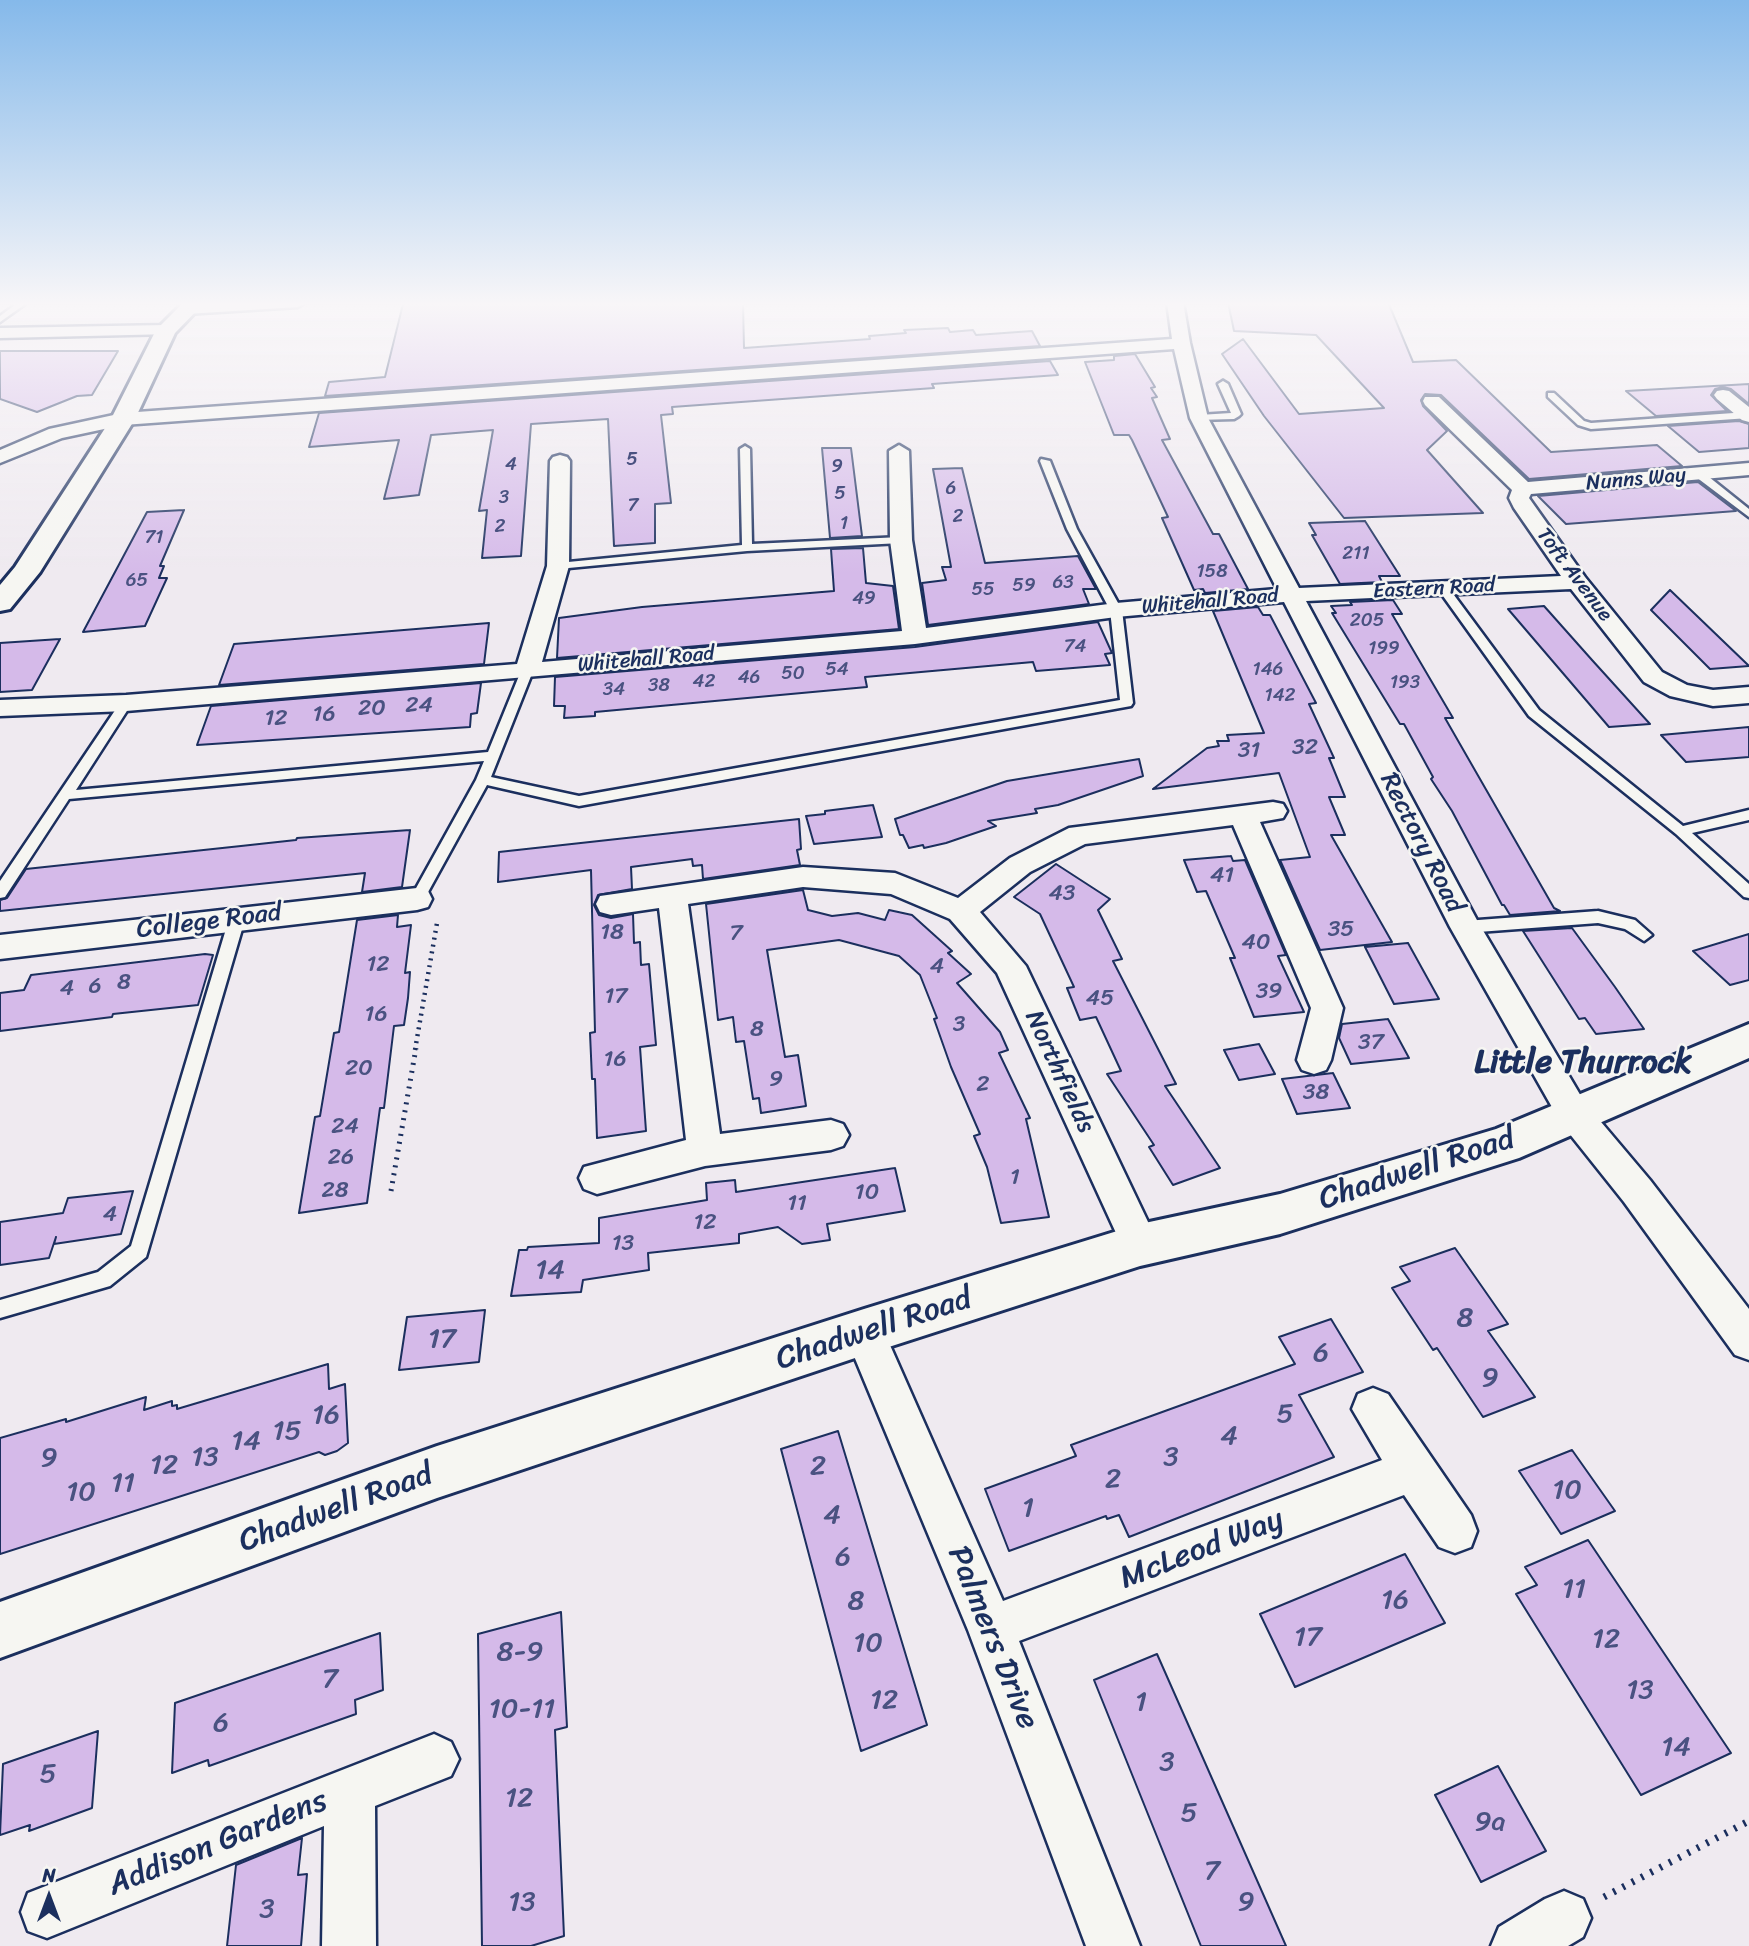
<!DOCTYPE html>
<html>
<head>
<meta charset="utf-8">
<style>
	body { margin:0 }
	#map { position:relative; width:1749px; height:1946px; overflow:hidden; background:#efeaf0; font-family:Sriracha,sans-serif }
	canvas { display:block }
	.north { position:absolute; left:14px; top:1862px; width:70px; height:70px; -webkit-text-stroke:5px #f6f6f2; paint-order:stroke; rotate:0deg; font-size:19px; font-weight:700; line-height:28px; text-align:center; color:#1b2f5e }
	.north::after { content:''; display:block; margin:auto; width:24px; height:32px; background:#1b2f5e; clip-path:polygon(50% 0,100% 100%,50% 72%,0 100%) }
</style>
</head>
<body>
<div id="map">
<canvas width="1749" height="1946"></canvas>
<div class="north">N</div>
</div>
<script>
const ctx = document.querySelector('canvas').getContext('2d');
ctx.lineJoin = 'round';
function fillPath(path, color) { ctx.fillStyle = color; ctx.fill(path, 'evenodd'); }
const poly = rows => new Path2D(rows.map(r => 'M' + r).join(''));
function stroke(path, color, width, dash) { ctx.strokeStyle = color; ctx.lineWidth = width; ctx.lineCap = dash ? 'butt' : 'round'; ctx.setLineDash(dash || []); ctx.stroke(path); }
function drawText(font, color, halo, rows, align = 'center') {
  ctx.font = font + ' Sriracha,sans-serif'; ctx.lineWidth = 5; ctx.setLineDash([]); ctx.textBaseline = 'middle'; ctx.strokeStyle = halo; ctx.fillStyle = color; for (const [text, x, y, turn = 0] of rows) {
    ctx.save(); ctx.translate(x, y); ctx.rotate((+turn || 0) * Math.PI / 180); ctx.textAlign = isNaN(turn) ? turn : align; if (halo) ctx.strokeText(text, 0, 0); ctx.fillText(text, 0, 0); ctx.restore();
  }
}
const building = poly([
	[440,302,743,302,744,348,870,339,869,336,906,333,904,330,948,328,950,332,973,330,976,335,1032,331,1040,346,325,396,329,382,385,377,403,304,440,302],
	[1228,302,1388,302,1413,362,1456,360,1551,452,1657,445,1682,466,1529,479,1441,395,1425,394,1421,400,1423,406,1447,431,1427,450,1483,513,1344,518,1264,416,1222,354,1243,339,1299,414,1384,408,1316,335,1234,331,1228,302],
	[0,351,118,351,92,395,77,396,37,412,0,399,0,351],
	[1135,354,1155,387,1151,388,1157,397,1152,398,1170,439,1162,440,1213,534,1219,534,1248,589,1205,593,1203,589,1194,590,1162,518,1168,517,1132,440,1129,435,1114,435,1085,362,1114,360,1114,356,1135,354],
	[1050,361,1058,375,932,384,934,388,672,407,673,414,661,415,671,503,655,504,655,543,614,546,608,419,531,424,521,556,482,558,487,510,479,511,493,430,431,435,419,495,384,499,399,440,309,447,319,413,1050,361],
	[1749,384,1749,404,1731,389,1723,387,1715,389,1711,395,1727,411,1656,416,1626,391,1749,384],
	[1739,421,1749,424,1749,448,1699,452,1668,426,1739,421],
	[822,448,851,448,862,536,830,538,822,448],
	[962,468,985,563,1078,556,1096,589,1083,589,1089,604,928,625,922,583,946,580,942,567,951,567,933,469,962,468],
	[1698,482,1736,511,1566,524,1538,496,1698,482],
	[184,510,160,566,164,566,159,578,167,578,145,626,83,632,147,512,184,510],
	[1365,521,1400,576,1379,576,1382,582,1340,584,1312,535,1316,535,1309,523,1365,521],
	[863,548,866,583,893,586,899,629,557,658,559,618,642,607,834,591,831,549,863,548],
	[1670,590,1749,666,1710,669,1651,610,1670,590],
	[1393,600,1402,614,1392,614,1453,718,1445,718,1554,908,1560,911,1510,915,1504,905,1502,905,1452,811,1431,779,1433,777,1404,724,1400,724,1332,613,1336,613,1331,606,1352,605,1350,602,1393,600],
	[1544,606,1592,660,1650,724,1609,727,1508,609,1544,606],
	[1258,607,1263,615,1270,615,1316,703,1309,704,1334,758,1329,758,1345,797,1329,797,1345,835,1331,835,1392,942,1320,950,1280,860,1310,857,1279,773,1153,789,1207,748,1219,746,1217,741,1229,741,1227,735,1264,733,1213,611,1258,607],
	[1098,622,1112,653,1105,654,1110,665,1036,671,1033,662,865,677,867,687,595,712,595,716,564,718,565,706,554,706,555,677,915,647,1098,622],
	[489,623,484,664,219,685,234,644,489,623],
	[60,639,32,690,0,692,0,643,60,639],
	[481,683,477,713,471,714,470,727,197,745,211,706,481,683],
	[1749,727,1749,757,1686,762,1661,735,1749,727],
	[1139,759,1143,776,1058,805,1035,809,1037,813,988,821,996,826,946,843,924,848,923,845,909,848,903,835,900,835,895,819,1007,781,1139,759],
	[873,805,882,837,814,844,806,816,825,814,825,811,873,805],
	[799,819,801,849,797,850,800,865,703,879,702,865,693,866,692,859,631,867,632,889,598,895,594,905,599,915,611,918,633,914,634,943,640,942,641,965,649,964,656,1045,640,1047,646,1131,597,1138,595,1079,592,1079,590,1033,595,1032,591,870,498,882,499,852,799,819],
	[410,830,402,887,362,892,365,873,0,911,0,900,7,898,26,869,241,846,296,840,297,838,410,830],
	[1231,856,1233,861,1245,860,1286,955,1278,956,1304,1012,1254,1017,1230,958,1235,958,1206,891,1197,892,1184,860,1231,856],
	[1056,864,1110,899,1098,910,1122,959,1113,961,1176,1084,1165,1086,1220,1168,1173,1185,1149,1147,1154,1145,1107,1074,1121,1071,1096,1017,1080,1020,1067,988,1074,987,1040,914,1014,897,1056,864],
	[803,890,808,910,832,916,858,913,885,920,889,910,912,915,952,951,948,953,971,974,957,983,1000,1032,1008,1050,999,1053,1030,1118,1026,1119,1049,1217,1001,1223,987,1167,974,1136,980,1134,951,1067,934,1019,937,1018,920,975,899,956,839,940,767,950,785,1057,798,1055,806,1106,761,1113,759,1098,753,1099,744,1041,736,1042,733,1017,718,1020,706,904,803,890],
	[398,915,397,927,411,925,405,973,410,972,408,998,404,1025,394,1026,384,1108,380,1108,367,1203,299,1213,315,1117,320,1116,334,1033,339,1032,357,920,398,915],
	[1572,928,1615,987,1644,1029,1596,1034,1585,1018,1579,1019,1523,931,1572,928],
	[1749,934,1749,980,1730,985,1693,951,1749,934],
	[1408,943,1439,999,1394,1004,1365,947,1408,943],
	[205,954,213,955,198,1005,113,1014,112,1017,0,1031,0,993,24,990,31,975,205,954],
	[1388,1019,1409,1058,1351,1064,1339,1038,1342,1024,1388,1019],
	[1259,1044,1275,1074,1239,1080,1224,1050,1259,1044],
	[1333,1073,1350,1108,1297,1114,1282,1079,1333,1073],
	[895,1168,905,1211,827,1224,830,1240,802,1244,778,1227,739,1234,739,1243,648,1253,649,1270,583,1280,581,1292,511,1296,519,1250,527,1250,528,1247,599,1243,599,1218,707,1200,706,1183,735,1180,736,1192,895,1168],
	[133,1191,121,1234,54,1244,56,1237,49,1258,0,1265,0,1222,63,1213,68,1198,133,1191],
	[1455,1248,1508,1324,1488,1331,1535,1397,1483,1417,1437,1348,1433,1350,1392,1288,1410,1281,1400,1267,1455,1248],
	[485,1310,479,1362,399,1370,407,1317,485,1310],
	[1331,1319,1363,1372,1299,1395,1334,1457,1129,1537,1119,1515,1107,1519,1106,1516,1009,1551,985,1489,1076,1456,1071,1445,1295,1364,1279,1337,1331,1319],
	[328,1364,329,1389,345,1384,348,1443,337,1451,325,1455,319,1452,0,1554,0,1438,66,1419,66,1422,146,1397,144,1410,172,1401,172,1406,177,1405,177,1409,328,1364],
	[838,1431,927,1725,861,1751,781,1449,838,1431],
	[1572,1450,1615,1511,1561,1534,1519,1471,1572,1450],
	[1588,1540,1731,1753,1641,1795,1516,1594,1537,1585,1525,1567,1588,1540],
	[1405,1554,1445,1623,1295,1687,1260,1614,1405,1554],
	[561,1612,567,1727,555,1730,564,1936,531,1946,482,1946,478,1634,561,1612],
	[380,1633,383,1690,355,1700,356,1714,209,1766,208,1760,172,1773,175,1703,380,1633],
	[1157,1654,1233,1826,1286,1946,1201,1946,1094,1680,1157,1654],
	[98,1731,92,1808,29,1831,30,1825,0,1835,3,1764,98,1731],
	[1498,1766,1546,1851,1481,1882,1435,1795,1498,1766],
	[302,1838,298,1875,307,1874,301,1946,227,1946,236,1865,302,1838]
]);
const pathFar2 = poly([
	[415,1050,437,923]
]);
const pathFar1 = poly([
	[391,1191,416,1048]
]);
const path = poly([
	[1604,1897,1749,1821]
]);
const service = poly([
	[19,302,28,302,0,322,0,316,19,302],
	[1223,381,1228,384,1241,414,1239,416,1234,419,1196,420,1194,418,1199,415,1231,413,1218,384,1223,381],
	[1548,393,1554,393,1584,421,1591,423,1748,412,1749,418,1591,429,1578,425,1548,397,1548,393],
	[745,446,750,449,752,544,901,537,906,540,901,543,747,551,558,569,552,566,558,563,742,545,740,449,745,446],
	[1041,459,1050,461,1077,529,1122,610,1133,703,1131,706,579,806,487,785,422,903,417,904,410,899,476,780,484,761,69,799,5,897,0,898,0,881,122,700,126,699,132,703,76,790,488,752,521,671,527,667,533,671,491,777,579,796,1120,700,1110,610,1067,529,1040,461,1041,459],
	[1696,473,1704,473,1749,509,1749,517,1696,477,1696,473],
	[1444,586,1448,587,1539,710,1683,826,1749,810,1749,820,1692,833,1749,884,1749,898,1744,897,1676,834,1529,716,1438,589,1444,586],
	[1598,911,1635,920,1652,935,1644,941,1625,929,1598,923,1465,933,1457,927,1465,921,1598,911],
	[237,913,245,919,146,1257,110,1286,0,1318,0,1300,98,1272,131,1246,229,919,237,913]
]);
const minor = poly([
	[226,302,306,302,298,307,186,314,178,309,186,304,226,302],
	[1167,302,1183,302,1190,343,1208,418,1299,588,1561,576,1514,508,1509,498,1512,490,1425,405,1423,401,1425,397,1439,397,1528,482,1749,463,1749,475,1531,494,1529,498,1585,577,1662,672,1687,685,1713,690,1749,687,1749,703,1713,706,1670,696,1644,682,1571,589,1306,601,1478,922,1585,1103,1650,1180,1749,1309,1749,1360,1735,1355,1624,1202,1561,1123,1450,927,1284,602,1116,617,915,644,126,711,0,716,0,700,126,695,517,664,547,566,550,461,553,457,560,455,567,457,570,461,569,566,542,662,902,631,890,540,889,451,899,445,909,451,912,540,926,628,1116,603,1277,589,1190,418,1174,349,123,425,62,438,0,463,0,450,49,429,123,413,1172,339,1167,302],
	[166,325,174,330,172,334,0,338,0,328,166,325],
	[1723,390,1729,391,1749,407,1749,422,1742,420,1717,399,1714,395,1717,391,1723,390],
	[1273,802,1283,804,1287,811,1283,818,1260,822,1343,1008,1331,1060,1326,1070,1314,1074,1302,1070,1297,1060,1311,1008,1233,825,1085,844,1030,872,980,912,1026,966,1159,1245,1153,1257,1140,1262,1127,1257,997,973,950,919,891,894,803,887,688,904,720,1134,831,1120,843,1124,849,1135,843,1146,831,1150,705,1166,597,1194,584,1189,579,1178,584,1167,686,1140,659,908,611,915,600,912,596,904,600,896,803,867,895,873,958,898,1010,858,1069,828,1273,802],
	[417,888,428,891,432,899,428,907,417,910,0,959,0,935,417,888],
	[864,1313,878,1318,1003,1601,1382,1460,1352,1409,1358,1394,1373,1388,1388,1394,1471,1515,1477,1531,1471,1547,1455,1553,1439,1547,1404,1495,1019,1641,1140,1946,1086,1946,968,1630,844,1332,850,1318,864,1313],
	[434,1734,451,1742,459,1759,451,1776,375,1806,376,1946,322,1946,324,1826,47,1938,28,1931,21,1912,28,1893,434,1734],
	[1564,1891,1583,1899,1591,1918,1583,1937,1568,1946,1491,1946,1499,1927,1545,1899,1564,1891]
]);
const tertiary = poly([
	[1749,1024,1749,1058,1519,1158,1280,1234,1140,1266,864,1355,437,1498,0,1658,0,1602,437,1446,864,1309,1140,1224,1280,1194,1496,1129,1749,1024]
]);
const primary = poly([
	[184,302,205,302,175,333,135,419,40,572,10,609,0,611,0,585,15,567,111,419,156,330,184,302]
]);
const farNumbernames = [
	["5",632,460],
	["4",511,465],
	["9",837,467],
	["6",951,489],
	["5",840,494],
	["3",504,498],
	["7",633,506],
	["2",958,517],
	["1",844,524],
	["2",500,527],
	["71",154,538],
	["211",1356,554],
	["158",1212,572],
	["65",137,581],
	["63",1063,583],
	["59",1024,586],
	["55",983,590],
	["49",864,599],
	["205",1367,621],
	["74",1075,647],
	["199",1384,649],
	["54",837,670],
	["146",1268,670],
	["50",793,674],
	["46",749,678],
	["42",704,682],
	["193",1405,683],
	["38",659,686],
	["34",614,690],
	["142",1280,696]
];
const farStreetnames = [
	["Nunns Way",1636,480,-5],
	["Toft Avenue",1574,575,53],
	["Eastern Road",1434,589,-3],
	["Whitehall Road",1210,602,-5],
	["Whitehall Road",646,660,-5]
];
const numberNames = [
	["24",419,706],
	["20",372,709],
	["16",324,715],
	["12",276,719],
	["32",1305,748],
	["31",1249,751],
	["41",1222,876],
	["43",1062,894],
	["35",1341,930],
	["18",612,933],
	["7",736,934],
	["40",1256,943],
	["12",378,965],
	["4",937,967],
	["8",124,983],
	["6",95,987],
	["4",67,989],
	["39",1269,992],
	["17",616,997],
	["45",1100,999],
	["16",376,1015],
	["3",959,1025],
	["8",757,1030],
	["37",1371,1043],
	["16",615,1060],
	["20",359,1069],
	["9",776,1080],
	["2",983,1085],
	["38",1316,1093],
	["24",345,1127],
	["26",341,1158],
	["1",1015,1178],
	["28",335,1191],
	["10",867,1193],
	["11",797,1204],
	["4",110,1215],
	["12",705,1223],
	["13",623,1244]
];
const streetNames = [
	["Rectory Road",1421,843,63],
	["College Road",209,922,-7],
	["Northfields",1059,1072,65]
];
const nearNumbernames = [
	["14",550,1271],
	["8",1465,1319],
	["17",442,1340],
	["6",1321,1354],
	["9",1490,1379],
	["5",1285,1415],
	["16",326,1416],
	["15",287,1432],
	["4",1229,1437],
	["14",246,1442],
	["13",205,1458],
	["3",1171,1458],
	["9",49,1459],
	["12",164,1466],
	["2",818,1467],
	["2",1113,1480],
	["11",123,1484],
	["10",1567,1491],
	["10",81,1493],
	["1",1028,1509],
	["4",832,1516],
	["6",843,1558],
	["11",1574,1590],
	["16",1395,1601],
	["8",856,1602],
	["17",1308,1638],
	["12",1606,1640],
	["10",868,1644],
	["8-9",520,1653],
	["7",330,1680],
	["13",1640,1691],
	["12",884,1701],
	["1",1141,1703],
	["10-11",522,1710],
	["6",221,1724],
	["14",1676,1748],
	["3",1167,1763],
	["5",48,1775],
	["12",519,1799],
	["5",1189,1814],
	["9a",1490,1823],
	["7",1212,1872],
	["13",522,1903],
	["9",1246,1903],
	["3",267,1910]
];
const nearStreetnames = [
	["Chadwell Road",1417,1170,-18],
	["Chadwell Road",874,1330,-18],
	["Chadwell Road",336,1509,-20],
	["McLeod Way",1202,1550,-21],
	["Palmers Drive",992,1638,68],
	["Addison Gardens",218,1844,-22]
];
const districtNames = [
	["Little Thurrock",1583,1064]
];
fillPath(building, '#d5bae9');
stroke(building, '#1b2f5e', 2);
stroke(service, '#1b2f5e', 5);
stroke(minor, '#1b2f5e', 5);
stroke(tertiary, '#1b2f5e', 6);
stroke(primary, '#1b2f5e', 6);
stroke(pathFar2, '#1b2f5e', 4.5, [2, 5]);
stroke(pathFar1, '#1b2f5e', 5, [2, 6]);
stroke(path, '#1b2f5e', 7, [2.5, 8]);
fillPath(service, '#f6f6f2');
fillPath(minor, '#f6f6f2');
fillPath(tertiary, '#f6f6f2');
fillPath(primary, '#f6f6f2');
const sky = ctx.createLinearGradient(0, 0, 0, 574);
sky.addColorStop(0, '#85b9ea');
sky.addColorStop(0.53, '#f8f6f8');
sky.addColorStop(1, '#f8f6f800');
ctx.fillStyle = sky;
ctx.fillRect(0, 0, 1749, 574);
drawText('19px', '#4a5281', null, farNumbernames);
drawText('21px', '#1b2f5e', '#f6f6f2', farStreetnames);
drawText('23px', '#4a5281', null, numberNames);
drawText('26px', '#1b2f5e', '#f6f6f2', streetNames);
drawText('28px', '#4a5281', null, nearNumbernames);
drawText('32px', '#1b2f5e', '#f6f6f2', nearStreetnames);
drawText('bold 33px', '#1b2f5e', '#f6f6f2', districtNames);
</script>
</body>
</html>
